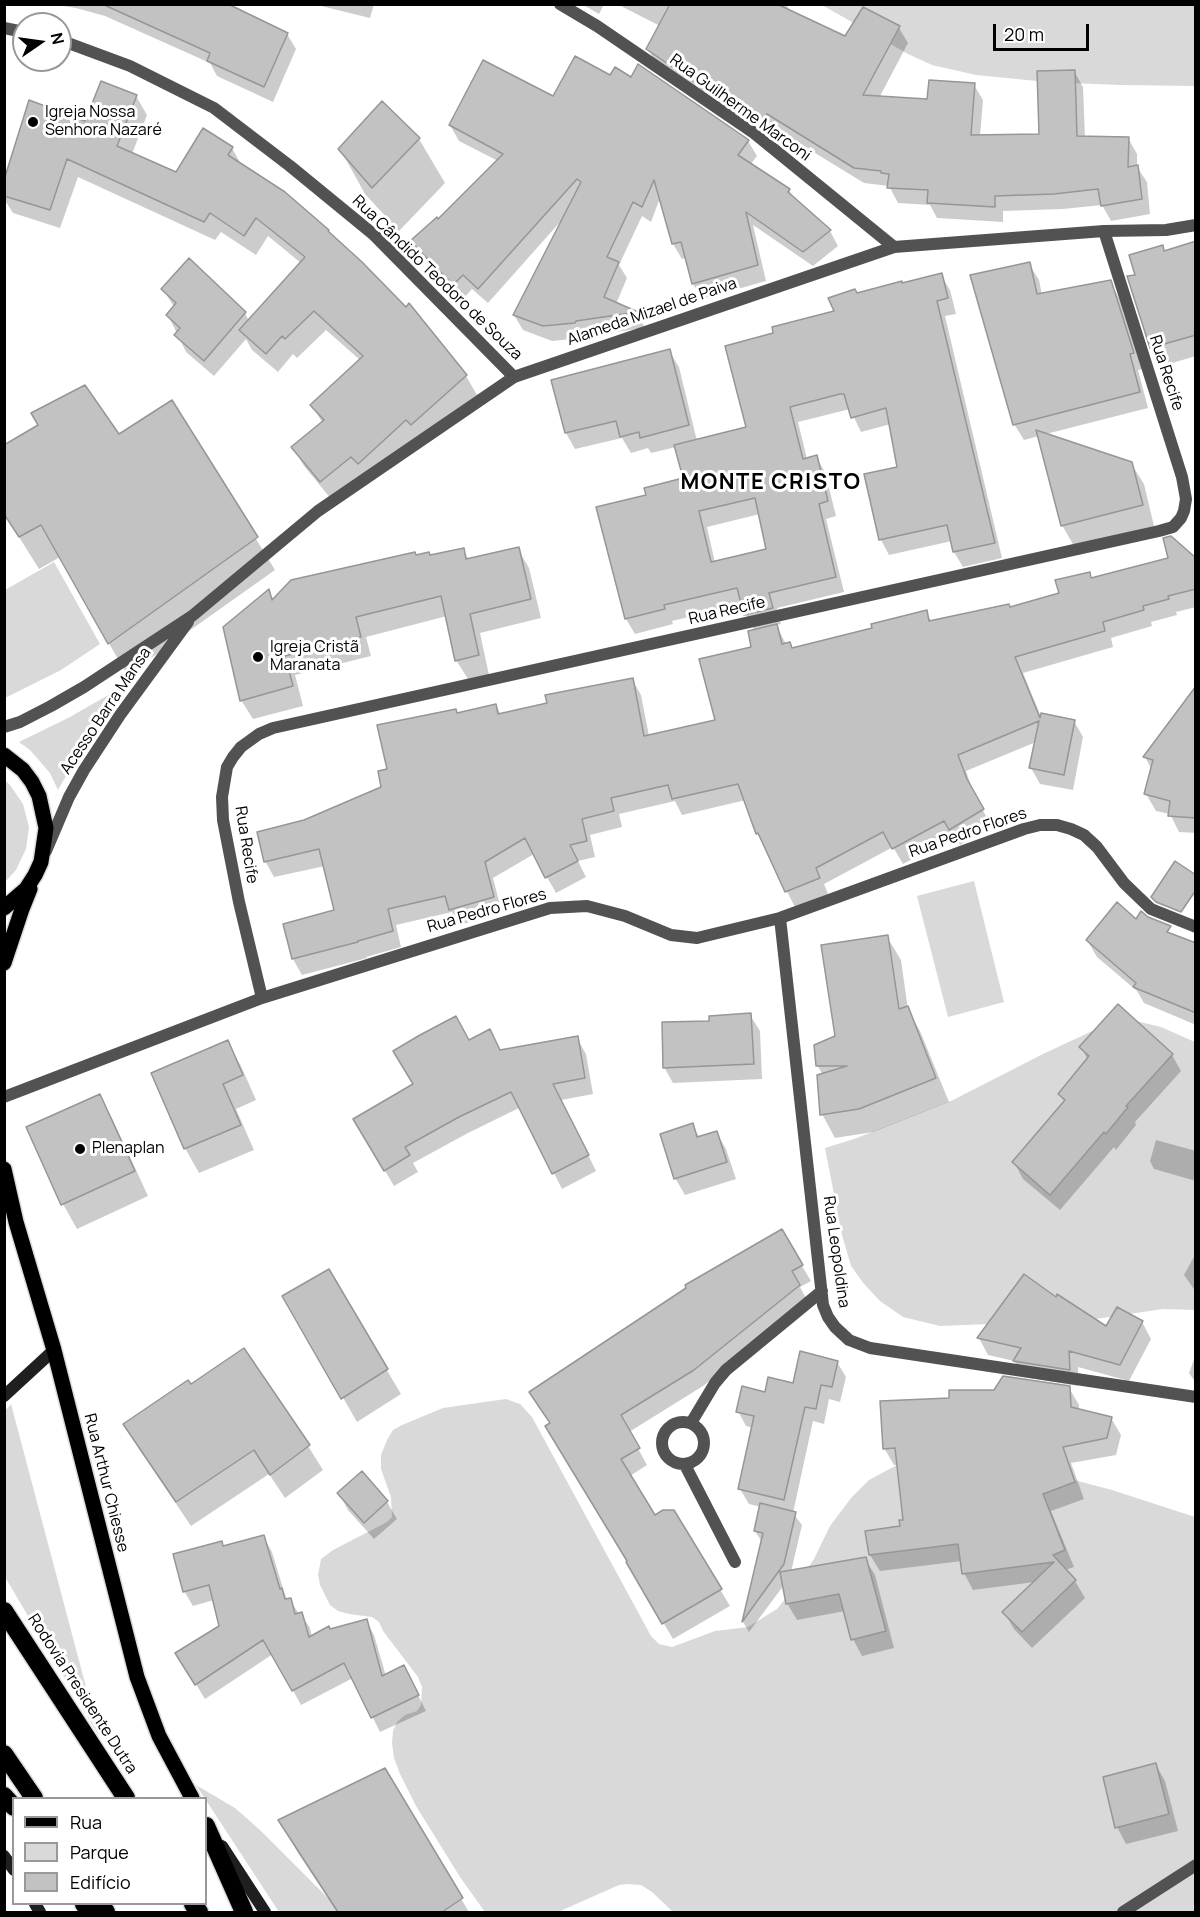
<!DOCTYPE html>
<html>
<head>
<meta charset="utf-8">
<style>
	body { margin:0 }
	#map { position:relative; width:1200px; height:1917px; overflow:hidden; background:#fff; font-family:Manrope,sans-serif }
	canvas { display:block }
	.frame { position:absolute; inset:0; border:6px solid #000; pointer-events:none }
	.legend { position:absolute; left:12px; top:1797px; width:195px; height:108px; box-sizing:border-box; background:#fff; border:2px solid #999; margin:0; padding:8px 10px; list-style:none; font-size:18px; color:#000 }
	.legend li { display:flex; align-items:center; gap:12px; height:30px }
	.legend b { width:30px; border:2px solid #999 }
	.north { position:absolute; left:12px; top:12px; width:60px; height:60px; box-sizing:border-box; background:#fff; border:2px solid #999; border-radius:50%; rotate:77deg; font-size:16px; font-weight:700; line-height:24px; text-align:center; color:#000 }
	.north::after { content:''; display:block; margin:auto; width:21px; height:27px; background:#000; clip-path:polygon(50% 0,100% 100%,50% 72%,0 100%) }
	.scale { position:absolute; left:993px; top:24px; width:96px; height:27px; box-sizing:border-box; border:3px solid #000; border-top:0; padding-left:8px; font-size:18px; line-height:21px; white-space:nowrap; color:#000; -webkit-text-stroke:4px #fff; paint-order:stroke }
</style>
</head>
<body>
<div id="map">
<canvas width="1200" height="1917"></canvas>
<div class="frame"></div>
<ul class="legend">
<li><b style="height:8px;background:#000"></b>Rua</li>
<li><b style="height:16px;background:#d9d9d9"></b>Parque</li>
<li><b style="height:16px;background:#c2c2c2"></b>Edifício</li>
</ul>
<div class="north">N</div>
<div class="scale">20 m</div>
</div>
<script>
const ctx = document.querySelector('canvas').getContext('2d');
ctx.lineJoin = 'round';
function fillPath(path, color) { ctx.fillStyle = color; ctx.fill(path, 'evenodd'); }
const poly = rows => new Path2D(rows.map(r => 'M' + r).join(''));
function stroke(path, color, width, dash) { ctx.strokeStyle = color; ctx.lineWidth = width; ctx.lineCap = dash ? 'butt' : 'round'; ctx.setLineDash(dash || []); ctx.stroke(path); }
function drawText(font, color, halo, rows, align = 'center') {
  ctx.font = font + ' Manrope,sans-serif'; ctx.lineWidth = 6; ctx.setLineDash([]); ctx.textBaseline = 'middle'; ctx.strokeStyle = halo; ctx.fillStyle = color; for (const [text, x, y, turn = 0] of rows) {
    ctx.save(); ctx.translate(x, y); ctx.rotate((+turn || 0) * Math.PI / 180); ctx.textAlign = isNaN(turn) ? turn : align; if (halo) ctx.strokeText(text, 0, 0); ctx.fillText(text, 0, 0); ctx.restore();
  }
}
const green = poly([
	[822,5,1195,5,1195,86,1120,85,1047,82,976,75,932,65,908,54],
	[54,562,100,644,61,670,5,698,5,590],
	[110,694,85,742,58,790,50,773,30,750,19,742,70,717],
	[5,780,10,785,23,804,29,827,26,849,16,870,5,882],
	[974,881,1004,1002,948,1017,917,896],
	[1136,1021,1161,1027,1195,1042,1195,1310,1163,1309,1089,1320,940,1326,903,1317,880,1301,864,1284,851,1266,842,1235,825,1148,854,1139,953,1100,1043,1054,1103,1026],
	[506,1399,520,1404,532,1417,651,1636,659,1644,672,1647,715,1631,748,1627,777,1609,795,1587,814,1559,830,1526,851,1498,869,1480,895,1466,930,1458,1040,1471,1112,1490,1195,1517,1195,1912,673,1912,652,1892,641,1885,627,1884,619,1885,558,1912,485,1912,460,1877,416,1806,400,1774,394,1758,392,1743,393,1731,397,1722,405,1715,417,1711,421,1705,422,1687,418,1677,383,1631,379,1622,372,1617,349,1614,338,1611,330,1605,320,1585,318,1575,321,1559,333,1550,387,1522,392,1517,391,1497,381,1469,381,1455,387,1440,393,1430,402,1425,443,1408],
	[11,1404,99,1736,5,1577,4,1412],
	[196,1785,235,1808,260,1830,342,1912,279,1912]
]);
const shadow = poly([
	[50,4,214,4,287,34,296,49,273,102,217,76,210,63,105,16,76,8],
	[313,4,374,4,370,18],
	[582,4,604,4,599,14],
	[617,4,786,4,790,12,845,38,899,28,908,43,879,98,929,100,974,85,983,100,980,136,1041,136,1074,71,1083,87,1085,138,1128,138,1137,154,1137,167,1147,182,1150,214,1111,221,1102,205,1063,209,1003,211,1003,222,937,218,930,205,898,203,889,186,864,183,776,129,768,141,657,65,648,49,660,26],
	[610,77,748,141,757,156,750,165,789,190,795,200,830,231,838,246,813,266,753,225,766,281,702,299,693,284,686,258,682,259,673,244,660,198,651,222,642,216,619,265,627,278,616,304,637,314,645,328,584,336,583,338,552,341,523,330,514,315,561,221,488,303,472,289,463,299,421,257,412,242,438,221,498,161,459,141,450,125,553,98],
	[136,96,147,115,132,154,177,174,232,148,242,166,284,193,328,231,466,376,477,395,332,500,304,466,293,447,323,424,312,405,360,360,326,330,297,358,293,354,278,372,252,350,246,339,214,376,186,352,168,315,174,307,163,289,245,313,249,321,301,263,268,236,256,255,221,232,215,240,78,177,60,228,13,213,4,199,4,185,86,123],
	[419,139,445,183,399,231,365,194,340,149],
	[1196,245,1196,356,1162,366,1151,348,1137,276,1162,247,1165,252],
	[1029,264,1039,280,1042,295,1110,281,1119,298,1142,369,1138,370,1148,408,1046,434,1131,463,1144,484,1154,526,1074,546,1062,525,1039,436,1024,440,1014,424],
	[941,275,950,290,956,314,945,316,1002,558,963,567,954,552,952,541,889,555,881,540,866,475,898,468,891,424,861,432,850,409,798,422,807,459,816,457,825,472,836,516,826,519,844,592,777,608,781,624,776,625,786,644,790,643,793,649,874,630,926,612,932,622,1010,608,1060,594,1089,573,1092,579,1196,560,1196,607,1176,612,1177,615,1151,622,1152,626,1111,638,1113,647,1023,673,1042,719,1074,721,1083,737,1073,790,1040,784,1031,768,1036,742,966,771,975,797,992,826,960,845,955,836,903,864,893,847,824,884,828,894,795,907,757,833,746,800,682,815,675,801,619,814,622,827,590,835,595,857,578,861,586,877,556,893,534,854,493,878,502,913,459,925,452,912,396,925,401,947,366,957,367,958,302,975,293,959,285,925,335,912,325,866,274,877,265,861,305,822,383,788,389,770,457,714,496,705,501,715,548,704,632,679,641,695,649,736,716,721,753,648,755,631,745,614,743,604,672,621,673,624,635,634,626,619,598,508,648,496,685,479,676,447,651,453,648,448,631,453,622,438,575,449,566,433,669,351,679,367,697,441,748,429,775,334,836,312,857,295],
	[760,514,768,550,715,563,707,527],
	[172,402,275,570,127,675,60,557,39,569,4,513],
	[518,549,529,568,541,618,480,633,489,675,468,679,456,660,447,616,366,637,371,656,295,675,303,706,253,719,241,700,269,592,274,600,416,556,430,557,463,550,469,560],
	[1196,703,1196,833,1179,832,1170,814,1156,811,1146,794,1152,770,1145,757],
	[1167,931,1169,934,1196,945,1196,1025,1144,1003,1137,991,1097,957,1087,940],
	[887,937,901,960,908,1010,920,1031,949,1102,873,1132,835,1138,822,1114,823,1075,817,1065,836,1037],
	[750,1015,760,1031,762,1079,673,1083,664,1067,711,1023],
	[577,1038,586,1054,593,1094,561,1100,596,1171,562,1189,521,1107,468,1133,413,1163,418,1172,394,1186,355,1120,415,1085,469,1041,501,1052],
	[227,1042,241,1066,256,1100,236,1109,254,1150,199,1173,185,1148],
	[1081,1047,1172,1055,1181,1071,1135,1122,1136,1125,1116,1150,1114,1147,1060,1210,1023,1179,1014,1162,1065,1103,1060,1094,1088,1060],
	[99,1096,113,1120,148,1196,77,1229,63,1204,28,1128],
	[692,1125,700,1138,717,1133,726,1149,736,1179,685,1195,675,1178],
	[1156,1140,1196,1151,1196,1181,1154,1169,1150,1161],
	[781,1231,811,1281,800,1287,808,1302,703,1386,629,1432,647,1465,630,1476,654,1517,673,1511,730,1606,673,1639,547,1427],
	[1196,1253,1196,1292,1184,1275],
	[328,1271,401,1394,357,1422,285,1297],
	[1056,1299,1107,1328,1142,1322,1151,1339,1129,1381,1078,1367,1078,1386,1024,1377,1014,1361,988,1355,979,1338],
	[1196,1354,1196,1383,1189,1373],
	[837,1362,846,1377,840,1402,829,1399,824,1424,813,1421,793,1513,802,1525,791,1572,865,1559,875,1575,894,1648,862,1656,853,1639,845,1611,797,1620,787,1603,784,1585,749,1632,743,1622,762,1542,755,1531,761,1507,749,1504,740,1489,753,1428,746,1426,738,1411,766,1393,794,1385],
	[190,1386,308,1446,323,1470,285,1498,269,1474,191,1526,139,1449,125,1424],
	[1069,1388,1079,1405,1079,1410,1111,1418,1121,1435,1116,1455,1071,1463,1084,1499,1051,1511,1074,1567,1065,1570,1075,1581,1085,1598,1032,1648,1014,1629,1004,1612,1035,1582,973,1590,964,1573,962,1561,880,1571,870,1555,902,1527,905,1521,898,1465,894,1465,884,1448,950,1399],
	[362,1473,387,1502,397,1519,374,1539,348,1510,339,1493],
	[263,1537,272,1552,285,1595,288,1600,290,1600,299,1614,301,1614,310,1628,312,1637,366,1620,374,1635,386,1676,404,1667,426,1711,380,1732,353,1678,301,1705,273,1654,205,1699,177,1653,221,1627,214,1600,193,1606,184,1591,221,1543,224,1548],
	[1156,1765,1165,1781,1178,1831,1126,1844,1117,1827],
	[384,1770,469,1912,337,1912,298,1853,280,1821]
]);
const building = poly([
	[102,4,228,4,288,33,264,87,207,61,210,53,102,4],
	[670,4,777,4,845,36,863,7,900,26,863,95,927,99,929,80,975,83,971,135,1039,134,1037,71,1075,70,1077,136,1129,137,1128,167,1138,165,1142,199,1101,206,1098,189,1054,194,995,196,995,207,927,203,928,190,887,188,889,174,881,173,881,171,854,168,767,114,759,126,646,49,670,4],
	[575,56,610,75,615,67,631,77,638,64,749,140,738,155,790,189,788,192,831,230,803,252,746,212,758,265,692,284,681,242,672,244,654,180,642,207,633,202,607,257,619,262,604,297,638,312,576,321,575,323,543,326,513,315,581,182,577,179,478,289,463,275,453,285,410,241,437,217,438,219,503,154,449,125,483,60,553,96,575,56],
	[101,81,137,95,117,146,176,172,203,128,233,147,228,155,285,192,329,230,328,231,362,262,406,307,409,303,467,375,411,425,406,420,358,464,351,457,320,482,291,447,324,420,310,405,363,356,314,311,285,339,282,336,266,354,239,330,305,257,256,218,244,236,210,213,204,222,67,159,50,210,4,196,4,180,29,100,85,121,101,81],
	[382,101,420,138,372,188,338,149,382,101],
	[1196,241,1196,335,1150,348,1127,276,1135,275,1129,255,1163,245,1164,251,1196,241],
	[189,258,246,312,204,361,174,335,180,328,166,315,176,303,161,289,189,258],
	[1030,262,1037,294,1111,280,1134,353,1130,354,1140,392,1013,425,970,275,1030,262],
	[942,273,948,298,937,301,995,543,953,552,947,525,879,540,864,474,897,467,886,408,851,418,844,394,840,394,790,407,803,459,817,455,828,501,819,504,836,577,769,593,773,608,744,615,737,588,664,605,665,609,625,619,596,507,646,495,644,488,683,478,674,445,746,427,725,346,773,333,772,327,834,311,828,298,855,289,857,293,902,281,902,283,942,273],
	[755,498,766,549,711,562,699,511,755,498],
	[670,349,689,425,640,438,639,432,620,437,616,421,565,433,551,380,670,349],
	[85,385,119,434,172,400,258,537,108,644,41,525,19,537,4,514,4,445,38,425,31,413,85,385],
	[1036,430,1132,462,1143,505,1061,526,1036,430],
	[1171,536,1196,558,1196,589,1168,596,1169,599,1143,606,1144,610,1103,622,1105,631,1015,657,1040,718,1041,713,1075,720,1064,775,1029,768,1039,721,958,755,967,779,984,809,949,830,944,821,892,849,883,832,816,868,820,878,785,892,758,833,756,834,738,784,672,799,668,785,611,798,614,811,582,819,587,841,570,845,578,861,545,878,525,838,485,862,494,897,449,910,445,896,388,909,393,931,358,941,358,942,292,959,283,924,334,910,319,849,264,862,257,832,304,820,381,787,378,771,387,769,377,725,456,709,457,713,496,704,498,714,547,703,545,695,633,678,644,736,715,720,699,659,751,647,748,631,777,624,782,644,790,642,792,648,872,628,871,624,927,610,929,621,1009,604,1010,607,1059,593,1055,580,1090,572,1091,578,1168,558,1163,538,1171,536],
	[519,547,531,599,470,614,479,655,455,661,441,596,356,617,361,637,285,656,293,686,240,701,223,627,269,589,272,600,291,580,415,552,416,555,429,552,430,555,464,548,466,559,519,547],
	[1196,686,1196,818,1168,816,1170,801,1144,794,1153,760,1143,757,1196,686],
	[1175,861,1196,875,1196,890,1181,912,1156,902,1151,897,1175,861],
	[1117,902,1136,919,1141,911,1148,917,1171,926,1167,932,1196,943,1196,1013,1133,987,1136,983,1086,940,1117,902],
	[888,935,899,1009,908,1006,936,1078,859,1109,820,1115,817,1075,847,1066,816,1066,814,1045,835,1036,821,945,888,935],
	[1118,1004,1173,1054,1126,1106,1128,1107,1106,1134,1104,1132,1050,1195,1012,1162,1065,1100,1058,1094,1089,1056,1079,1047,1118,1004],
	[751,1013,754,1064,663,1068,662,1022,709,1021,709,1016,751,1013],
	[456,1016,469,1040,490,1029,500,1050,578,1036,585,1078,553,1084,589,1155,552,1174,511,1092,459,1117,405,1147,410,1155,384,1171,353,1119,413,1084,393,1051,420,1035,456,1016],
	[228,1040,243,1075,223,1084,241,1125,184,1149,151,1073,228,1040],
	[100,1094,135,1171,61,1205,26,1127,100,1094],
	[693,1123,697,1137,717,1131,727,1162,674,1179,660,1134,693,1123],
	[782,1229,803,1265,792,1271,800,1285,694,1370,621,1415,640,1448,621,1459,655,1515,663,1510,674,1510,722,1589,662,1624,626,1562,627,1561,545,1426,550,1423,529,1392,686,1288,685,1285,782,1229],
	[329,1269,388,1369,341,1399,282,1296,329,1269],
	[1024,1274,1056,1297,1057,1294,1106,1326,1117,1307,1143,1321,1120,1365,1069,1351,1070,1370,1013,1361,1021,1348,977,1338,1024,1274],
	[244,1348,310,1445,270,1475,254,1450,176,1502,123,1424,188,1380,191,1384,244,1348],
	[800,1351,838,1361,832,1387,821,1385,816,1409,805,1407,784,1500,738,1489,754,1416,736,1412,742,1386,765,1392,768,1377,793,1383,800,1351],
	[1003,1376,1070,1386,1071,1407,1112,1417,1107,1438,1063,1447,1075,1482,1043,1494,1065,1550,1053,1555,1076,1580,1022,1632,1002,1612,1054,1562,962,1574,958,1544,869,1555,865,1531,900,1526,899,1520,903,1520,895,1448,883,1449,880,1401,949,1398,949,1390,994,1390,1003,1376],
	[362,1471,388,1501,364,1523,337,1493,362,1471],
	[760,1503,796,1512,784,1564,742,1622,763,1533,754,1531,760,1503],
	[264,1535,280,1589,282,1588,285,1599,291,1598,295,1614,302,1612,309,1637,329,1626,330,1629,367,1619,382,1676,404,1665,419,1695,371,1718,344,1663,292,1691,263,1640,195,1685,175,1653,219,1626,209,1585,183,1592,173,1554,222,1541,223,1546,264,1535],
	[866,1557,886,1631,851,1640,839,1594,786,1604,780,1572,866,1557],
	[1156,1763,1169,1814,1115,1828,1103,1777,1156,1763],
	[385,1768,463,1898,442,1912,338,1912,278,1820,385,1768]
]);
const minor = poly([
	[560,4,597,26,754,133,894,247],
	[4,28,24,32],
	[60,40,130,66,214,108,290,166,373,234,514,377],
	[780,918,823,1305,828,1317,835,1327,849,1340,870,1348,1196,1397],
	[262,998,239,902,223,820,222,797,227,767,233,757,241,747,259,734,273,728,1159,531,1173,527,1181,518,1184,511,1186,499,1182,477,1104,231],
	[4,1097,262,998,550,908,587,906,625,916,671,935,697,938,780,918,1024,829,1040,825,1057,825,1071,829,1084,835,1097,847,1124,883,1151,909,1196,927],
	'662 1443a21 21 0 1 1 42 0a21 21 0 1 1-42 0Z',
	[691,1423,715,1383,726,1370,822,1291],
	[685,1465,735,1562],
	[1123,1912,1196,1865]
]);
const tertiary = poly([
	[4,727,20,722,51,706,84,687,192,616,318,511,514,377,894,247,1104,231,1166,230,1196,225],
	[46,851,69,797,84,770,120,715,188,622]
]);
const secondary = poly([
	[4,1396,54,1350],
	[222,1846,265,1912],
	[4,1856,14,1870],
	[35,1904,40,1912]
]);
const primary = poly([
	[4,755,23,770,32,782,39,796,46,828,41,862,35,875,26,889,4,908],
	[4,963,22,909,30,889],
	[4,1169,16,1222,54,1350,137,1677,159,1736,192,1798]
]);
const motorway = poly([
	[4,1611,126,1798],
	[4,1754,34,1798],
	[4,1796,14,1807],
	[206,1826,244,1912],
	[84,1904,90,1912],
	[100,1904,106,1912],
	[193,1904,199,1912]
]);
const markers = [
	[33,122,6,"#000"],
	[258,657,6,"#000"],
	[80,1149,6,"#000"]
];
const streetNames = [
	["Rua Guilherme Marconi",740,108,36],
	["Rua Cândido Teodoro de Souza",437,278,44],
	["Alameda Mizael de Paiva",652,312,-19],
	["Rua Recife",1166,373,72],
	["Rua Recife",727,611,-13],
	["Acesso Barra Mansa",106,711,-56],
	["Rua Pedro Flores",968,833,-19],
	["Rua Recife",246,845,81],
	["Rua Pedro Flores",487,911,-16],
	["Rua Leopoldina",836,1252,82],
	["Rua Arthur Chiesse",106,1483,76],
	["Rodovia Presidente Dutra",82,1694,57]
];
const poiNames = [
	["Igreja Nossa",45,113],
	["Senhora Nazaré",45,131],
	["Igreja Cristã",270,648],
	["Maranata",270,666],
	["Plenaplan",92,1149]
];
const districtNames = [
	["MONTE CRISTO",771,483]
];
fillPath(green, '#d9d9d9');
fillPath(shadow, '#0003');
fillPath(building, '#c2c2c2');
stroke(building, '#969696', 1.5);
stroke(primary, '#dbdbdb', 18);
stroke(motorway, '#dbdbdb', 21);
stroke(minor, '#525252', 12);
stroke(tertiary, '#525252', 12);
stroke(secondary, '#1f1f1f', 12);
stroke(primary, '#000', 15);
stroke(motorway, '#000', 18);
for (const [x, y, r, color] of markers) { const dot = new Path2D(); dot.arc(x, y, r, 0, 2 * Math.PI); ctx.fillStyle = color; ctx.fill(dot); stroke(dot, '#fff', 2); }
drawText('16px', '#000', '#fff', streetNames);
drawText('16px', '#000', '#fff', poiNames, 'left');
ctx.letterSpacing = '1.5px';
drawText('bold 22px', '#000', '#fff', districtNames);
ctx.letterSpacing = '0px';
</script>
</body>
</html>
